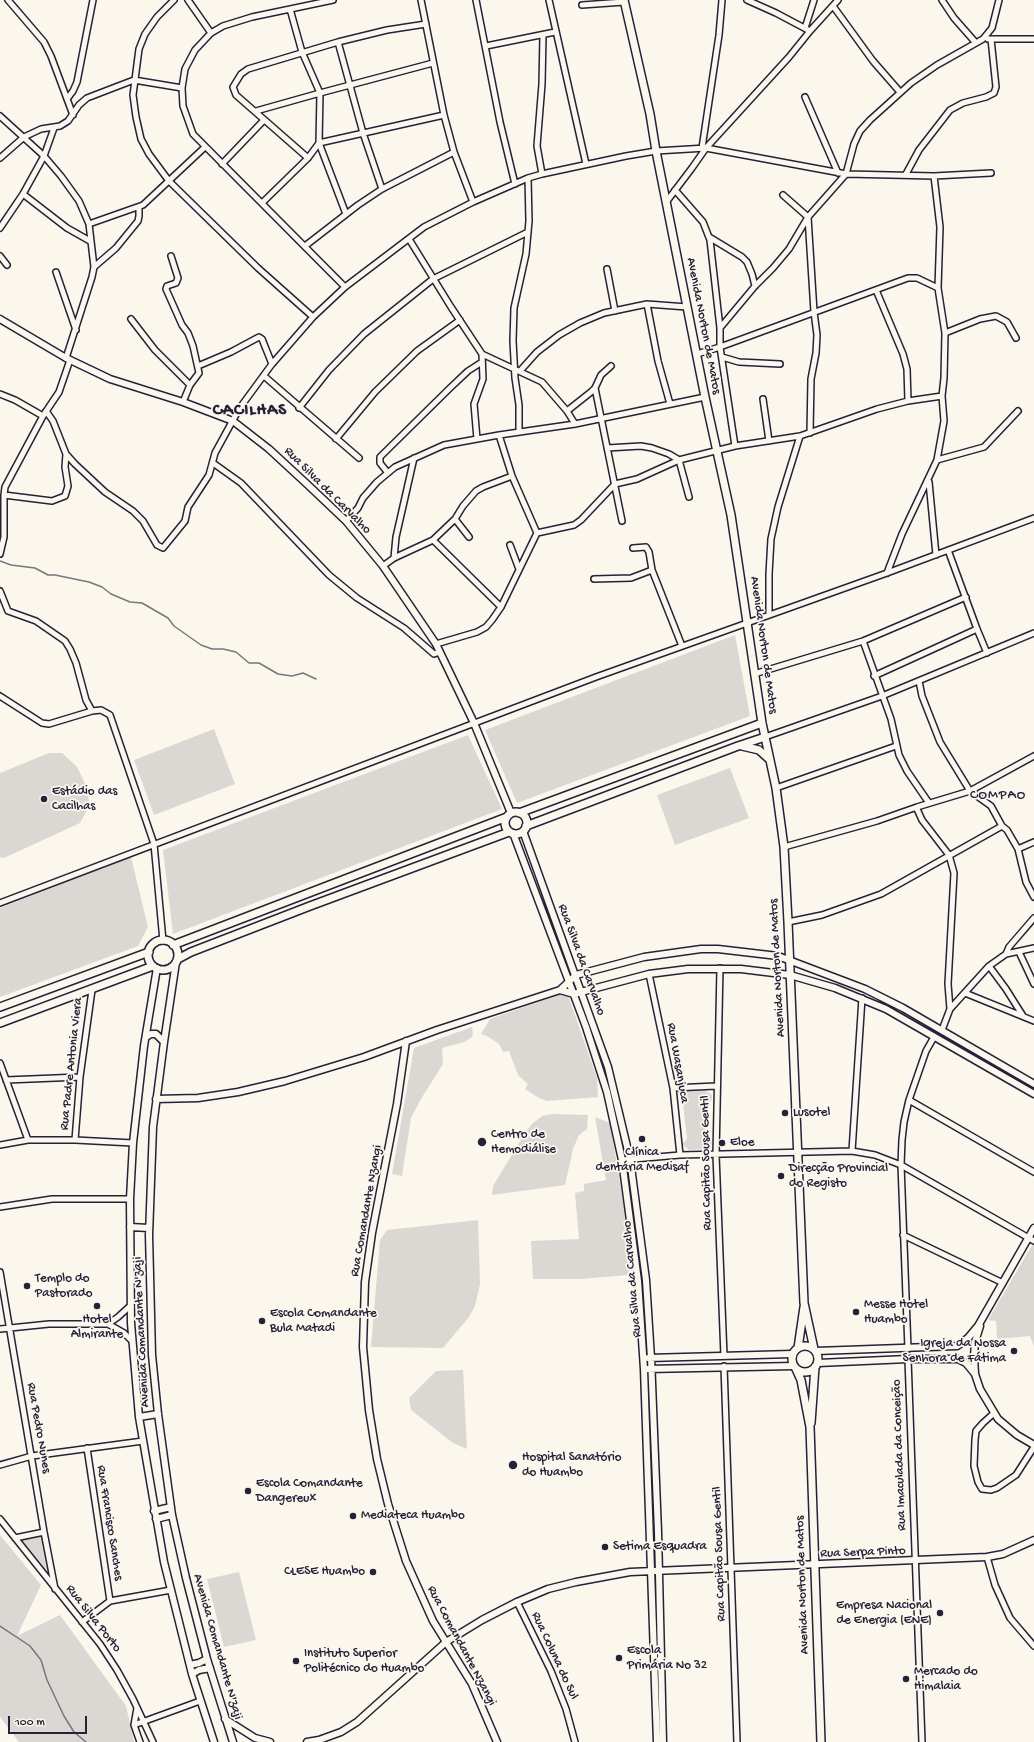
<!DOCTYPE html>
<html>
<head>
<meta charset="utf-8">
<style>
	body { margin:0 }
	#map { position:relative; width:1034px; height:1742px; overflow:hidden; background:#fbf7ec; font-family:"Gochi Hand",sans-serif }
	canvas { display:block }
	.scale { position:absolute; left:8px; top:1716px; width:79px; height:18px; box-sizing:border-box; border:2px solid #22223b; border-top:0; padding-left:5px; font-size:12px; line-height:14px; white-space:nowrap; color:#22223b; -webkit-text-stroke:3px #fbf7ec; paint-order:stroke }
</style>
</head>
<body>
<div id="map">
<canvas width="1034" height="1742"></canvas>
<div class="scale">100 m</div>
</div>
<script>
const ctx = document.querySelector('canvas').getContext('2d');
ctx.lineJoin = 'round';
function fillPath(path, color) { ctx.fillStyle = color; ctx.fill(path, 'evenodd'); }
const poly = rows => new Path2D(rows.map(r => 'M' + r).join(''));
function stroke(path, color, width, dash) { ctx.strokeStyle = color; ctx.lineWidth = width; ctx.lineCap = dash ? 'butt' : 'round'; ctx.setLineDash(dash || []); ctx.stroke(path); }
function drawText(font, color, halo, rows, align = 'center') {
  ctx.font = font + ' "Gochi Hand",sans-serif'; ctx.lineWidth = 3.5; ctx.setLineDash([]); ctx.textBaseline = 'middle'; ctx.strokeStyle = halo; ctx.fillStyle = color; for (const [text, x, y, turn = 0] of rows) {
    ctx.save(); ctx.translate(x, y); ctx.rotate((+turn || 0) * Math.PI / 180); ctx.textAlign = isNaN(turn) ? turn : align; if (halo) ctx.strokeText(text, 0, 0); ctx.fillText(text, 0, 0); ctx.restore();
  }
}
const green = poly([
	[735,635,750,716,517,803,485,730],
	[214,729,235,784,154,815,134,760],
	[468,735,502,809,173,934,163,850],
	[49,753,62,753,77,767,88,790,89,807,80,823,4,858,0,857,0,773],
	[730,768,749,818,675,845,657,795],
	[131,857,148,927,138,946,0,997,0,908],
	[561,994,566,995,569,998,597,1078,598,1097,547,1101,539,1098,525,1089,528,1084,518,1075,509,1051,503,1052,499,1044,487,1036,481,1034,490,1019],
	[472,1027,473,1034,471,1038,464,1042,442,1048,443,1064,421,1099,411,1118,402,1176,392,1174,414,1048],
	[705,1090,712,1095,712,1099,706,1107,706,1137,712,1141,711,1149,689,1150,682,1144,687,1139,683,1104,678,1094,681,1091],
	[552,1114,588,1115,587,1129,579,1135,573,1149,565,1185,492,1195,493,1186,525,1133,532,1124,542,1116],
	[595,1117,610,1123,624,1206,629,1275,580,1279,533,1279,531,1241,579,1239,575,1193,584,1191,584,1184,606,1180],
	[478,1220,480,1284,475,1306,469,1317,443,1348,371,1347,380,1240,387,1230],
	[1034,1245,1034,1347,1030,1336,997,1339,996,1321,988,1320,1031,1247],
	[463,1370,467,1449,453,1443,411,1410,409,1398,436,1371],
	[0,1535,41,1585,17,1636,60,1615,126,1706,134,1742,19,1742,0,1717],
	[42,1535,51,1581,18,1539],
	[239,1572,256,1640,224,1647,207,1579]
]);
const stream = poly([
	[0,561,11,565,35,568,48,575,55,575,89,582,102,587,111,594,130,602,142,603,168,618,174,626,201,645,212,649,223,649,236,652,249,663,259,663,278,674,292,676,303,673,316,679],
	[0,1626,30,1646,41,1660,47,1680,64,1716,74,1732,86,1742]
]);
const minor = poly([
	[8,0,44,42,51,56,73,115],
	[174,0,157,17,145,34,139,49,133,95,136,117,141,139,149,154,169,181,258,268,313,317],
	[188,0,211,33],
	[333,0,252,17,223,26,211,33,195,50,185,69,182,88,183,106,193,134,345,287],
	[421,0,444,115,454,152,473,202],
	[476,0,500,122,515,184],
	[549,0,586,164],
	[747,0,776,13,810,31],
	[942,0,954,18,976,43],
	[582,5,624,2],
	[833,6,873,61,900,92],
	[290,9,302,52,320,93,319,143,346,214],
	[805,28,814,0],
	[988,39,1034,39],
	[338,42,363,133,382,189],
	[486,46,555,32],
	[805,97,838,173],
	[67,99,73,91,77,82,93,0],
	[256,111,320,93,433,63],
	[0,116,44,156,61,176,79,201,89,224,94,267,92,277,66,358],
	[702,148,719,35,722,0],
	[0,158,24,137,41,129,60,126,68,121,79,105,87,98,113,88,134,80,182,88],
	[308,158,236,95,233,87,241,74,248,69,338,42,387,30,426,24],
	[222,164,264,120],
	[542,174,537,146,542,84,543,35],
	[906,174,919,150,950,110,963,103,986,97,994,93,996,87,991,39],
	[675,190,703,222,710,240,720,328,720,347,735,446],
	[23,194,67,228,90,241],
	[783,195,808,217,814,312,817,335,816,353,811,379,810,433],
	[667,201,692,168,706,148,789,57,810,31,838,0],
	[262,203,308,158,319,143,444,115],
	[89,224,143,205,205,147],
	[0,228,23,194,44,156,54,128],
	[709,237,742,257,747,262,752,274,755,286],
	[409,239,451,307,482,354,483,379,474,404,477,439],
	[305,246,358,205,382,189,454,152],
	[0,256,7,265],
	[171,256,178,278,176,283,167,286,166,289,182,325,188,333,193,346,199,373,190,385,183,402],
	[94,267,116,248,138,221,139,216,139,208],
	[607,269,615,311],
	[56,272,76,330],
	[876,290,903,354,907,369,908,401],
	[647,304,658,361,670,404],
	[131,319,155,350,190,385],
	[720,328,755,286,773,268,789,249,808,217,846,174,854,144,860,131,870,120,911,83,937,65,983,39,992,28,999,0],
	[945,333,980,319,996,316,1007,322,1016,338],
	[482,354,542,382,567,411,575,424],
	[697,354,720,347,908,278,917,278,938,288],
	[722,357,739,362,780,364],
	[198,366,231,352,259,337,262,339,272,364],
	[520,371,537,352,559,335,580,323,604,313,647,304,687,307],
	[264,376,359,458],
	[595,388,622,521],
	[0,394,15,400,43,416],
	[763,399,769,441],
	[299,408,329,370,364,334,433,279,528,232],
	[46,411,53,421,66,454,75,464,105,492,133,511,143,521,157,545,163,548,185,521,188,507,209,475,215,453,239,409,272,364,313,317,345,287,424,227,473,202,528,178,542,174,626,156,656,151,706,148,846,174,934,176,991,173],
	[567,411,591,392,595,388,601,375,611,366],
	[519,431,519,405,515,378,513,341,514,308,526,254,529,221,528,178],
	[499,435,575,424,705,397],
	[336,439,375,392,417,351,460,320],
	[607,448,641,446,652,448,669,454,679,460,689,497],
	[937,460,984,447,1018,411],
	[213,463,241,483,329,575,357,598,404,628,434,654,440,652],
	[388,473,380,463,380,457,450,388,468,371,482,362],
	[929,482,936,555],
	[4,495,52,501,65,496,68,486,65,467,66,454],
	[455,519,469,537],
	[346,521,358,508,363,498,377,482,395,467,444,445,499,435,512,476,537,533,501,607,492,620,486,627,477,632,436,644],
	[537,533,574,525,581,520,615,484,637,479,679,460,735,446,800,436,877,409,908,401,942,396],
	[433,540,501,607],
	[510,545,519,569],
	[633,548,646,547,649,552,652,570],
	[948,550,977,629,987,653],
	[0,554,4,537,4,495,5,487,43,416,59,392,70,360],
	[394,558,396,537,414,458],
	[383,566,394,558,433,540,455,519,463,506,476,491,483,487,512,476],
	[887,573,902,534,937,460,944,421,942,396,944,378,945,333,938,288,940,227,934,176],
	[594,579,631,578,652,570,682,646],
	[0,591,8,611,36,621,65,641,70,649,76,663,86,700,92,711],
	[769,615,769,574,771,539,778,507,800,436],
	[863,641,891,719,899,755,907,771,929,803],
	[754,674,863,641,966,597],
	[874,676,977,629],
	[919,681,922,696,940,742,970,791,991,806,1002,826,1007,830,1018,849,1026,882,1034,897],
	[0,696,42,723,49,724,92,711,101,710,110,715,154,844,163,941],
	[765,737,882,696,1034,633],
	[776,788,896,746],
	[917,807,917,809,922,820,949,855,954,873,948,984,950,1009,942,1030],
	[784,847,877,821,917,807,970,791,1034,756],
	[1018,849,1034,842],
	[0,903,596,677,887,573,1034,518],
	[788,922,822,915,881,894,1002,826],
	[1019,952,1034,984],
	[1006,954,1009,947,1034,918],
	[989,966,1006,989,1023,1016],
	[720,968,716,1155,724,1356],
	[649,974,673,1088,680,1155],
	[965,993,1034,1021],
	[950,1009,989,966,1006,954,1034,948],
	[0,1063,28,1140],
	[6,1080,80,1077],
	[673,1088,716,1086],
	[909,1100,1034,1172],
	[75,1140,80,1077,92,990],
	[0,1145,28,1140,75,1140,133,1143],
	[852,1151,862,998],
	[622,1160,680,1155,852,1151,875,1155,901,1165,1034,1241],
	[0,1207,52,1199,130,1199],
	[903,1235,1003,1283],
	[0,1272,44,1532,55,1589],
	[108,1324,118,1317,129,1307],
	[0,1329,49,1324,108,1324,124,1333,132,1341],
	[908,1349,901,1165,902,1140,904,1122,909,1100,926,1051,934,1037],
	[908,1359,922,1742],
	[724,1366,737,1742],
	[993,1414,983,1423,976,1431,975,1440,974,1466,978,1482,982,1489,991,1490,997,1488,1016,1475,1034,1447],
	[87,1448,110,1601],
	[0,1465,32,1456,143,1441],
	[0,1519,100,1644,117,1670,133,1699,153,1742],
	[15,1538,44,1532],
	[987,1557,995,1585,1010,1618,1034,1646],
	[517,1602,551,1671,566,1709,575,1742],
	[82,1622,110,1601,171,1590],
	[137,1708,134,1725,140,1742],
	[134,1725,200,1701]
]);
const tertiary = poly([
	[0,319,66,358,110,379,183,402,233,421,269,449,308,485,346,521,383,566,436,644,474,723,511,813],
	[523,831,608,1067,630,1159,646,1280,651,1358,658,1532,663,1742],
	[513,833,586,1027,607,1092,622,1160,638,1281,644,1369,657,1742],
	[176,962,164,1042,153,1127,149,1235,152,1355,158,1414,172,1515,186,1578,207,1659,233,1742],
	[157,968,144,1046,133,1143,130,1199,131,1323,139,1417,164,1562,192,1674,214,1742],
	[560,990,574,994,581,992,649,974,688,969,741,969,790,975,835,988,886,1009,1034,1094],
	[146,1037,151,1034,156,1034,164,1042],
	[406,1041,397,1104,372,1233,365,1282,363,1347,369,1410,377,1459,388,1504,406,1561,433,1621,472,1684,497,1742],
	[156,1099,198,1098,238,1092,285,1081,364,1057,437,1030,560,990,576,975,644,957,701,949,718,949,778,956,865,989,903,1008,1034,1084],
	[130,1227,149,1228],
	[980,1326,975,1342,974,1357,975,1374,980,1389,998,1419,1017,1435,1034,1445],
	[816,1351,957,1346,968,1338,978,1326,1034,1228],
	[648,1358,792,1354],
	[818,1363,908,1359,958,1359,966,1363,975,1374],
	[647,1369,794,1366],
	[139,1417,158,1414],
	[154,1511,171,1507],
	[156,1519,172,1515],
	[190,1665,199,1663,207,1659],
	[192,1674,199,1670,210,1668],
	[225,1719,255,1738,270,1742],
	[307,1742,319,1740,341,1732,357,1722,446,1642,482,1620,517,1602,548,1589,576,1582,630,1572,987,1557,1003,1554,1034,1540]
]);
const secondary = poly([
	[624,0,650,114,656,151,705,397,731,515,762,723,776,788,784,847,788,922,804,1303,814,1349],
	[742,746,759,750,769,759],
	'505 823a11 11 0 1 1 22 0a11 11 0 1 1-22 0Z',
	[519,813,762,723],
	[526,826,738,746,765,737],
	'148 955a15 15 0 1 1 30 0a15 15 0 1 1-30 0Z',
	[173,945,507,817],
	[178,959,191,952,310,906,509,832],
	[0,1007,149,952],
	[0,1023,153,966],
	'792 1359a13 13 0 1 1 26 0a13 13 0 1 1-26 0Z',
	[798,1348,804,1307],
	[796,1369,801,1380,810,1427,821,1742],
	[811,1423,815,1367]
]);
const markers = [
	[44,799,4,"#22223b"],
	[785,1113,4,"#22223b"],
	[642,1139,4,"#22223b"],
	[482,1142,5,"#22223b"],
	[722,1143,4,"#22223b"],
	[781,1176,4,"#22223b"],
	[27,1286,4,"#22223b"],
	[97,1306,4,"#22223b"],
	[856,1312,4,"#22223b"],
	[262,1321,4,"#22223b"],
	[1014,1351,4,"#22223b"],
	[513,1465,5,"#22223b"],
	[248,1491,4,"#22223b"],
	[353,1516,4,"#22223b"],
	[605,1547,4,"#22223b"],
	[373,1572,4,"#22223b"],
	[940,1613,4,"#22223b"],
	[619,1658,4,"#22223b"],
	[296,1661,4,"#22223b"],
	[906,1679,4,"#22223b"]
];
const streetNames = [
	["Avenida Norton de Matos",703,326,79],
	["Rua Silva da Carvalho",327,491,45],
	["Avenida Norton de Matos",763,645,82],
	["Rua Silva da Carvalho",581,960,70],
	["Avenida Norton de Matos",778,968,-93],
	["Rua Wasanjuca",677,1063,80],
	["Rua Padre Antonia Viera",72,1064,-84],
	["Rua Capitão Sousa Gentil",707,1163,-91],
	["Rua Comandante Nzangi",367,1211,-80],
	["Rua Silva da Carvalho",633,1279,-95],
	["Avenida Comandante N'zaji",142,1332,-93],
	["Rua Pedro Nunes",38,1428,80],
	["Rua Imaculada da Conceição",900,1455,-92],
	["Rua Francisco Sanches",109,1523,81],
	["Rua Serpa Pinto",863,1553,-2],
	["Rua Capitão Sousa Gentil",720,1554,-92],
	["Avenida Norton de Matos",803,1585,-92],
	["Rua Silva Porto",93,1619,52],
	["Rua Comandante Nzangi",461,1646,62],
	["Avenida Comandante N'zaji",217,1647,74],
	["Rua Coluna do Sul",554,1656,65]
];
const poiNames = [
	["Estádio das",52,792],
	["Cacilhas",52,807],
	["Lusotel",793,1113],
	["Centro de",491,1135],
	["Hemodiálise",491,1150],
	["Eloe",730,1143],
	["Clínica",642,1153,"center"],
	["dentária Medisaf",642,1168,"center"],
	["Direcção Provincial",789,1169],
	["do Registo",789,1184],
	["Templo do",35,1279],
	["Pastorado",35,1294],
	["Messe Hotel",864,1305],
	["Huambo",864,1320],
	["Escola Comandante",270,1314],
	["Bula Matadi",270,1329],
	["Hotel",97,1320,"center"],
	["Almirante",97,1335,"center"],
	["Igreja da Nossa",1006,1344,"right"],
	["Senhora de Fátima",1006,1359,"right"],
	["Hospital Sanatório",522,1458],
	["do Huambo",522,1473],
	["Escola Comandante",256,1484],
	["Dangereux",256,1499],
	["Mediateca Huambo",361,1516],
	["Setima Esquadra",613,1547],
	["CLESE Huambo",365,1572,"right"],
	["Empresa Nacional",932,1606,"right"],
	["de Energia (ENE)",932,1621,"right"],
	["Escola",627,1651],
	["Primária No 32",627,1666],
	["Instituto Superior",304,1654],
	["Politécnico do Huambo",304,1669],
	["Mercado do",914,1672],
	["Himalaia",914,1687]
];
const neighbourhoodNames = [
	["COMPAO",998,796]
];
const districtNames = [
	["CACILHAS",250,411]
];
fillPath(green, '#dbd8d3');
stroke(stream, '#787681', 1.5);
stroke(minor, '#22223b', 8);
stroke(tertiary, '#22223b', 9);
stroke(secondary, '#22223b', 10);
stroke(minor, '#fbf7ec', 5);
stroke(tertiary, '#fbf7ec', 6);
stroke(secondary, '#fbf7ec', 7);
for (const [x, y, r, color] of markers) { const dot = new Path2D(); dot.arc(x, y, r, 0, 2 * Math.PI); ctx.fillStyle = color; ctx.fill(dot); stroke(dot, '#fbf7ec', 1.5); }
drawText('13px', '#22223b', '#fbf7ec', streetNames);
drawText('13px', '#22223b', '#fbf7ec', poiNames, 'left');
ctx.letterSpacing = '1px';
drawText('14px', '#22223b', '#fbf7ec', neighbourhoodNames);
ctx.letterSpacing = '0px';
ctx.letterSpacing = '1px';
drawText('bold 17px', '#22223b', '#fbf7ec', districtNames);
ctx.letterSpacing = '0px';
</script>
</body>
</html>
